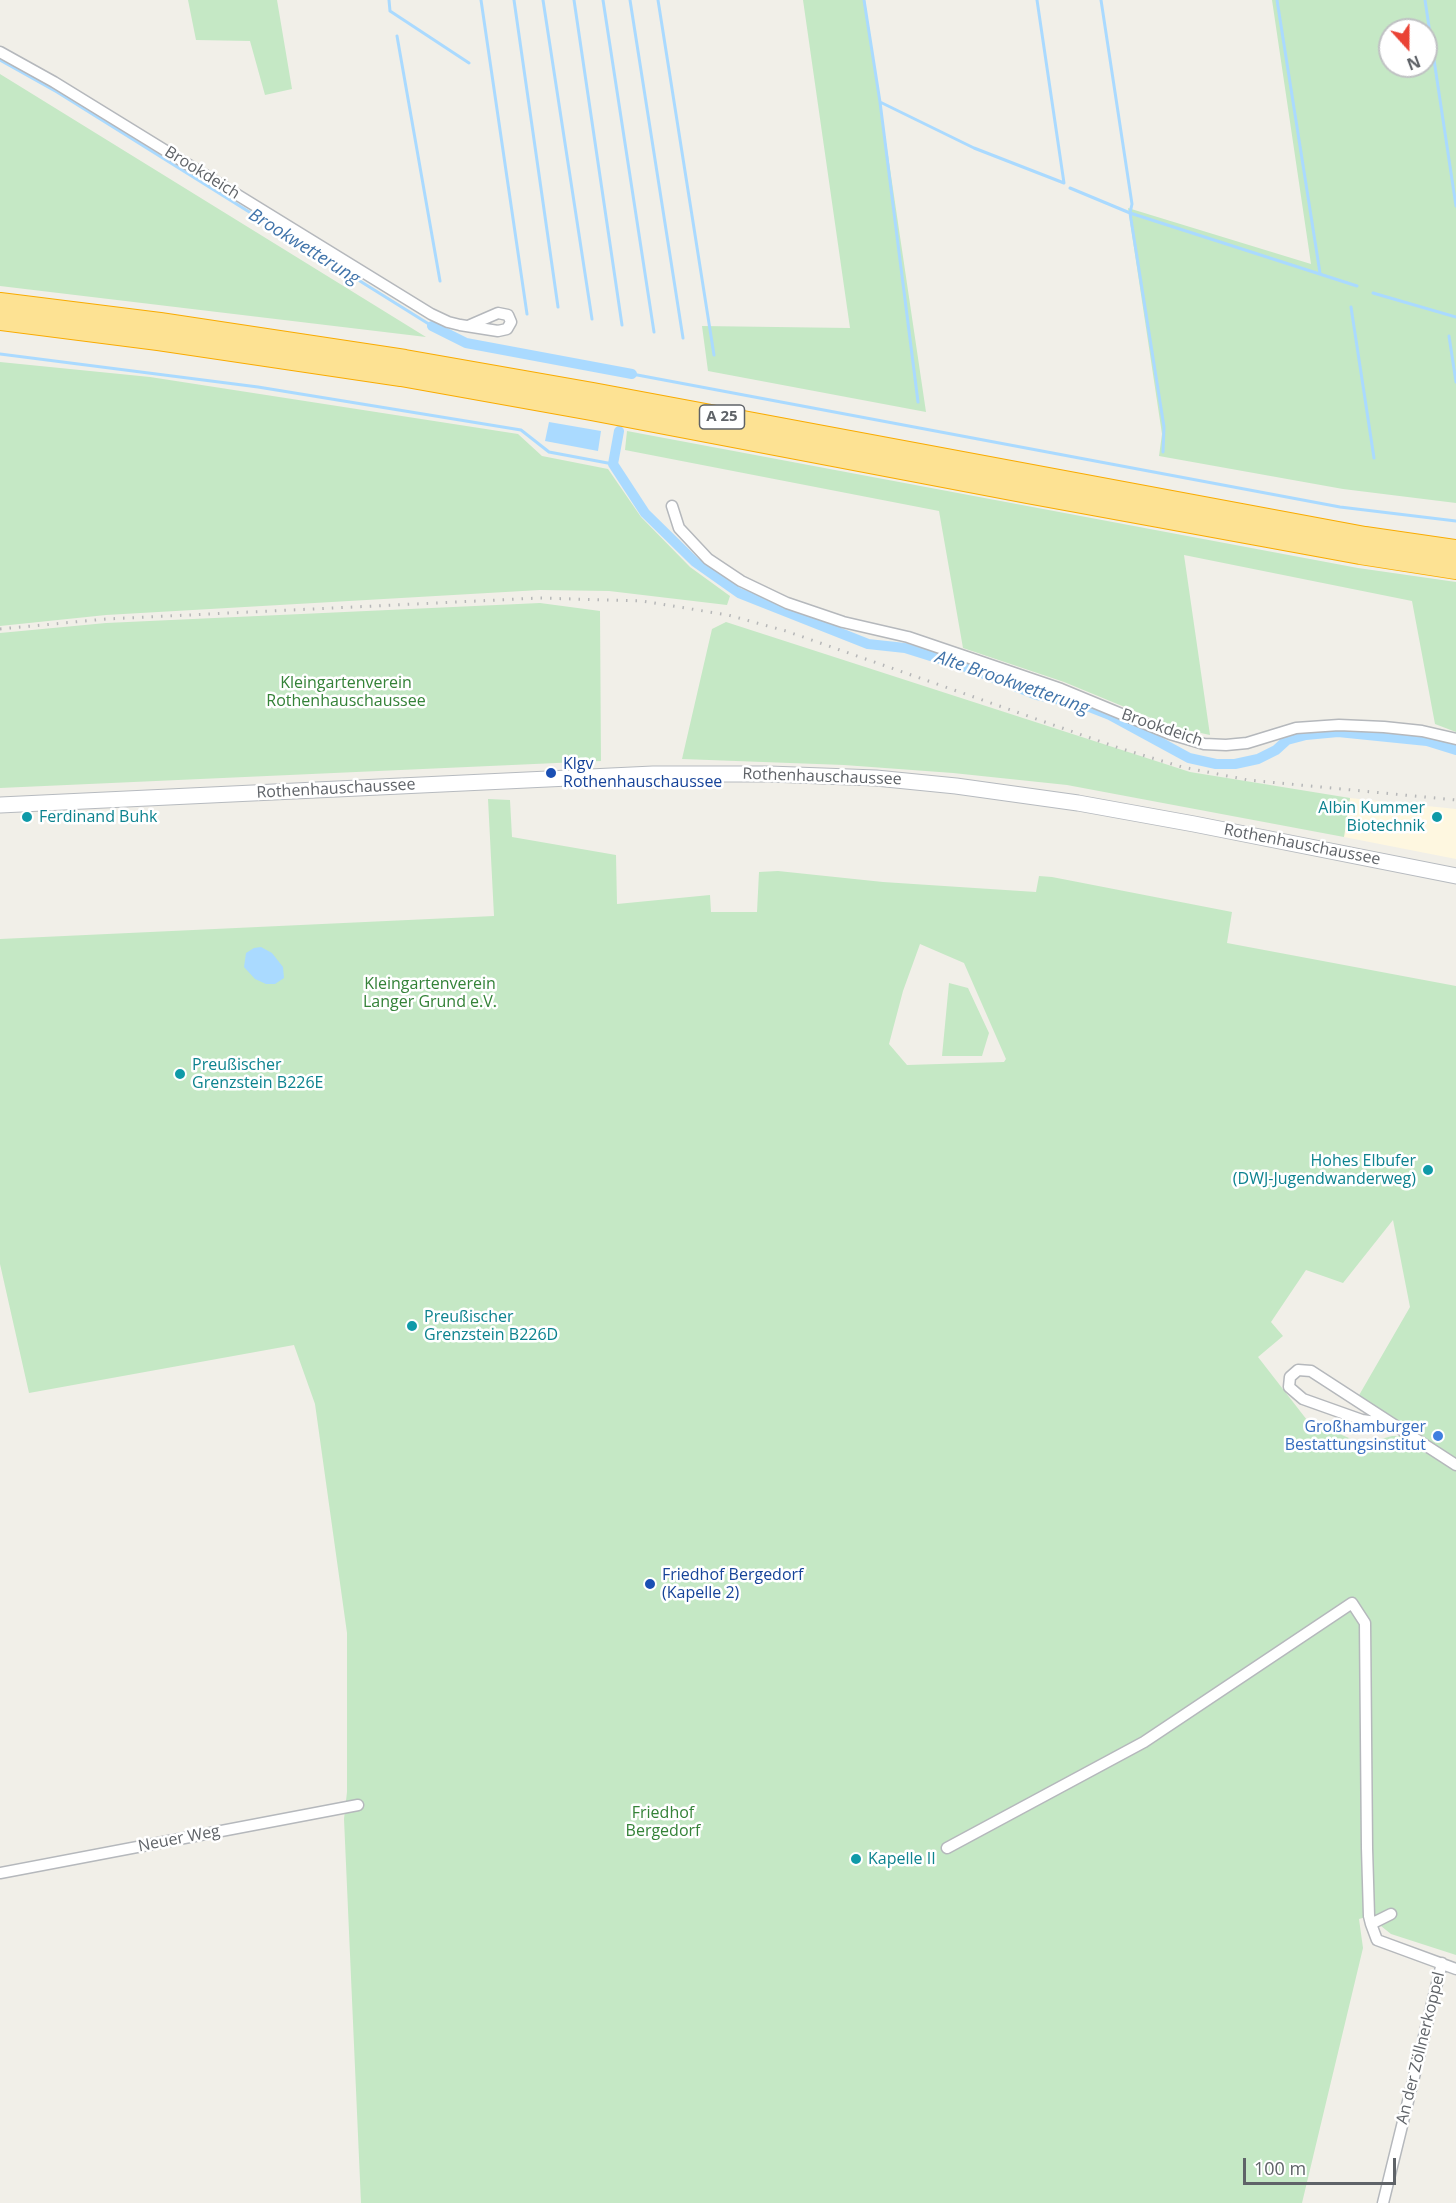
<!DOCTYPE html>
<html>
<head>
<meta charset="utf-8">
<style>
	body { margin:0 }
	#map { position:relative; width:1456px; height:2203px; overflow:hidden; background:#f1efe8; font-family:"Open Sans",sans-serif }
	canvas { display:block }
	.north { position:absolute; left:1378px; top:18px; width:60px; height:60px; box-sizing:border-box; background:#fff; border:2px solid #bfc1c3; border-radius:50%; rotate:159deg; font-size:16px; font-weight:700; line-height:24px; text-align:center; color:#5f6368 }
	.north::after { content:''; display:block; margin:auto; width:21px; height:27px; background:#ea4335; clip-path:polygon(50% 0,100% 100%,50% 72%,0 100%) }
	.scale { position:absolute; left:1243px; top:2158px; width:153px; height:27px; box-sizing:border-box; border:3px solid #5f6368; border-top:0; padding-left:8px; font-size:18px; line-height:21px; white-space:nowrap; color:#5f6368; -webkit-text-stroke:4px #fff; paint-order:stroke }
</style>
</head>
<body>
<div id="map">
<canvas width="1456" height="2203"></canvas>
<div class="north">N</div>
<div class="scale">100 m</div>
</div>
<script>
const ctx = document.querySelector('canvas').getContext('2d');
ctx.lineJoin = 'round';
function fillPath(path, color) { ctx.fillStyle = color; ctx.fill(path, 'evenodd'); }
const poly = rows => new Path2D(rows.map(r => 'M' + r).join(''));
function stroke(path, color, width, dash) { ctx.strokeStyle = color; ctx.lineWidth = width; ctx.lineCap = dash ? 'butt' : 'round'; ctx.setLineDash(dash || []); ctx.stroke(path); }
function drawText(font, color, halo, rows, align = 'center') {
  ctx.font = font + ' "Open Sans",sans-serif'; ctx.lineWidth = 5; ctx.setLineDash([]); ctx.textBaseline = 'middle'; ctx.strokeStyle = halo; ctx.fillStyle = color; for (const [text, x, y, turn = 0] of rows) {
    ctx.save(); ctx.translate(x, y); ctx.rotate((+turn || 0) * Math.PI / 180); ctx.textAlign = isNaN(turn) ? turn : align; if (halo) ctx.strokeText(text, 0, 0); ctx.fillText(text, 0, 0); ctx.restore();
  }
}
const commercial = poly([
	[1350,798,1456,809,1456,859,1344,837]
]);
const green = poly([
	[188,0,277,0,292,89,265,95,250,41,196,40],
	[803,0,865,0,926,412,708,371,702,326,850,328],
	[1272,0,1456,0,1456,503,1343,489,1159,456,1162,434,1128,208,1311,264],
	[1390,30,1426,30,1426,66,1390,66],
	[0,74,426,337,0,286],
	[0,362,150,377,518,434,542,456,608,469,641,517,690,567,730,596,727,605,609,591,540,590,106,615,0,626],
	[627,431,1358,568,1456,582,1456,732,1435,724,1412,601,1184,555,1210,735,1173,727,1064,682,963,648,939,511,625,450],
	[540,603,600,611,601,761,0,788,0,633,106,623],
	[726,622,1190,772,1350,798,1344,837,1067,785,953,773,844,765,682,759,712,629],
	[488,799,510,800,512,837,616,855,617,904,710,895,711,912,757,912,759,872,778,871,883,882,1036,892,1039,876,1052,877,1232,912,1227,943,1456,986,1456,1460,1358,1397,1410,1307,1393,1220,1343,1283,1306,1270,1271,1322,1283,1336,1258,1357,1307,1420,1363,1444,1392,1436,1402,1436,1456,1471,1456,1955,1391,1934,1376,1922,1373,1915,1359,1919,1363,1948,1302,2203,361,2203,344,1819,347,1792,347,1633,315,1404,294,1345,29,1393,0,1264,0,939,494,916],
	[920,944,964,963,1006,1059,1004,1062,907,1065,889,1044,903,991],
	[949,983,968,988,989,1033,982,1056,942,1056]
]);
const water = poly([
	[549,422,601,431,598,451,545,441],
	[261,947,272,953,283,967,284,978,275,984,266,984,255,979,244,967,246,953,254,948]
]);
const stream = poly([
	[389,0,390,11,469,63],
	[481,0,527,314],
	[514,0,558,307],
	[543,0,592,319],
	[574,0,622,325],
	[603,0,654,332],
	[630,0,683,338],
	[658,0,714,355],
	[864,0,880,102,918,402],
	[1101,0,1132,204,1130,213,1164,427,1163,452],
	[1277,0,1320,273],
	[1425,0,1456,206],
	[397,36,440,281],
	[0,60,57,92,432,326],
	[880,102,974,148,1064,183,1037,0],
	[1070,188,1130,213,1357,286],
	[1373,293,1456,317],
	[1351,307,1374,458],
	[1449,336,1456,382],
	[0,354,258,387,521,430,549,452,613,464],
	[632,374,1340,507,1456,521]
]);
const canal = poly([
	[432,326,466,343,632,374],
	[619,431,613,464,645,513,695,562,739,593,868,644,905,648,972,669,1037,695,1082,704,1110,715,1189,758,1216,764,1235,764,1258,759,1276,750,1287,740,1306,735,1338,732,1427,741,1456,750]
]);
const minor = poly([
	[0,52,54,82,431,314,448,322,460,325,498,331,507,329,511,322,508,315,498,313,468,326],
	[672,506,679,528,708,559,741,581,787,603,843,622,908,637,1061,689,1170,734,1204,744,1226,745,1247,743,1296,728,1339,725,1384,727,1422,731,1456,739],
	[1390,1424,1362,1420,1303,1399,1289,1387,1290,1377,1298,1370,1311,1371,1456,1465],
	[947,1848,1144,1742,1352,1603,1365,1623,1367,1848,1369,1916,1371,1924,1377,1940,1456,1969],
	[0,1873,358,1805],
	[1371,1924,1391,1914],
	[1383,2203,1442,1963]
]);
const secondary = poly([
	[0,805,653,774,769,774,876,778,956,786,1078,803,1194,824,1456,876]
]);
const motorway = poly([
	[0,303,160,323,405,360,593,393,1365,537,1456,550],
	[0,320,158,340,401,376,591,410,1027,493,1360,554,1456,569]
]);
const rail = poly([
	[0,629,106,619,539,598,642,601,728,615,786,631,1119,748,1182,767,1248,780,1456,800]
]);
const markers = [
	[551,773,6,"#1a4fb4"],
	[27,817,6,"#0f9aa8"],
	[1437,817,6,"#0f9aa8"],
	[180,1074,6,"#0f9aa8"],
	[1428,1170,6,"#0f9aa8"],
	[412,1326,6,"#0f9aa8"],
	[1438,1436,6,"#3f7fe0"],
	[650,1584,6,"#1a4fb4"],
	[856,1859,6,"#0f9aa8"]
];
const shields = [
	[722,417,45]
];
const shieldNames = [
	["A 25",722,417]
];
const streetNames = [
	["Brookdeich",202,173,32],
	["Brookdeich",1162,728,19],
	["Rothenhauschaussee",822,777,2],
	["Rothenhauschaussee",336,789,-3],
	["Rothenhauschaussee",1302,845,11],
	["Neuer Weg",179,1839,-11],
	["An der Zöllnerkoppel",1421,2048,-76]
];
const parkNames = [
	["Kleingartenverein",346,683],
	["Rothenhauschaussee",346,701],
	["Kleingartenverein",430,984],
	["Langer Grund e.V.",430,1002],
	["Friedhof",663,1813],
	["Bergedorf",663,1831]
];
const transitNames = [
	["Klgv",563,764],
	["Rothenhauschaussee",563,782],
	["Friedhof Bergedorf",662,1575],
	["(Kapelle 2)",662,1593]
];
const cultureNames = [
	["Albin Kummer",1425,808,"right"],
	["Biotechnik",1425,826,"right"],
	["Ferdinand Buhk",39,817],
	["Preußischer",192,1065],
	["Grenzstein B226E",192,1083],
	["Hohes Elbufer",1416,1161,"right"],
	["(DWJ-Jugendwanderweg)",1416,1179,"right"],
	["Preußischer",424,1317],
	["Grenzstein B226D",424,1335],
	["Kapelle II",868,1859]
];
const shopNames = [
	["Großhamburger",1426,1427],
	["Bestattungsinstitut",1426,1445]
];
const waterNames = [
	["Brookwetterung",304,247,32],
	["Alte Brookwetterung",1012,683,19]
];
fillPath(commercial, '#fef7e0');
fillPath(green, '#c5e8c5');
fillPath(water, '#aadaff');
stroke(stream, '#aadaff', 3);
stroke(canal, '#aadaff', 10);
stroke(minor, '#b5b8bc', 13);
stroke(secondary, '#b6babf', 17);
stroke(motorway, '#f9ab00', 22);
stroke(minor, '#fff', 10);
stroke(secondary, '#fff', 15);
stroke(motorway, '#fde293', 20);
stroke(rail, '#b6b7b8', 3, [1.5, 8]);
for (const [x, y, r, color] of markers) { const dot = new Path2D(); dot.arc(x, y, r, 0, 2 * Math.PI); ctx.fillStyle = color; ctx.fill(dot); stroke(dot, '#fff', 2); }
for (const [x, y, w] of shields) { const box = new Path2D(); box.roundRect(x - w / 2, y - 12, w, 24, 4.5); ctx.fillStyle = '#fff'; ctx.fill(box); stroke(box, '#5f6368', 1.5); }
drawText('bold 15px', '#5f6368', null, shieldNames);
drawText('16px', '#5f6368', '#fff', streetNames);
drawText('16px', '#348238', '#fff', parkNames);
drawText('16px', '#164399', '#fff', transitNames, 'left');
drawText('16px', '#0d838f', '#fff', cultureNames, 'left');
drawText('16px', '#366cbe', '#fff', shopNames, 'right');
drawText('italic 18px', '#4174aa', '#fff', waterNames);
</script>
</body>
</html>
